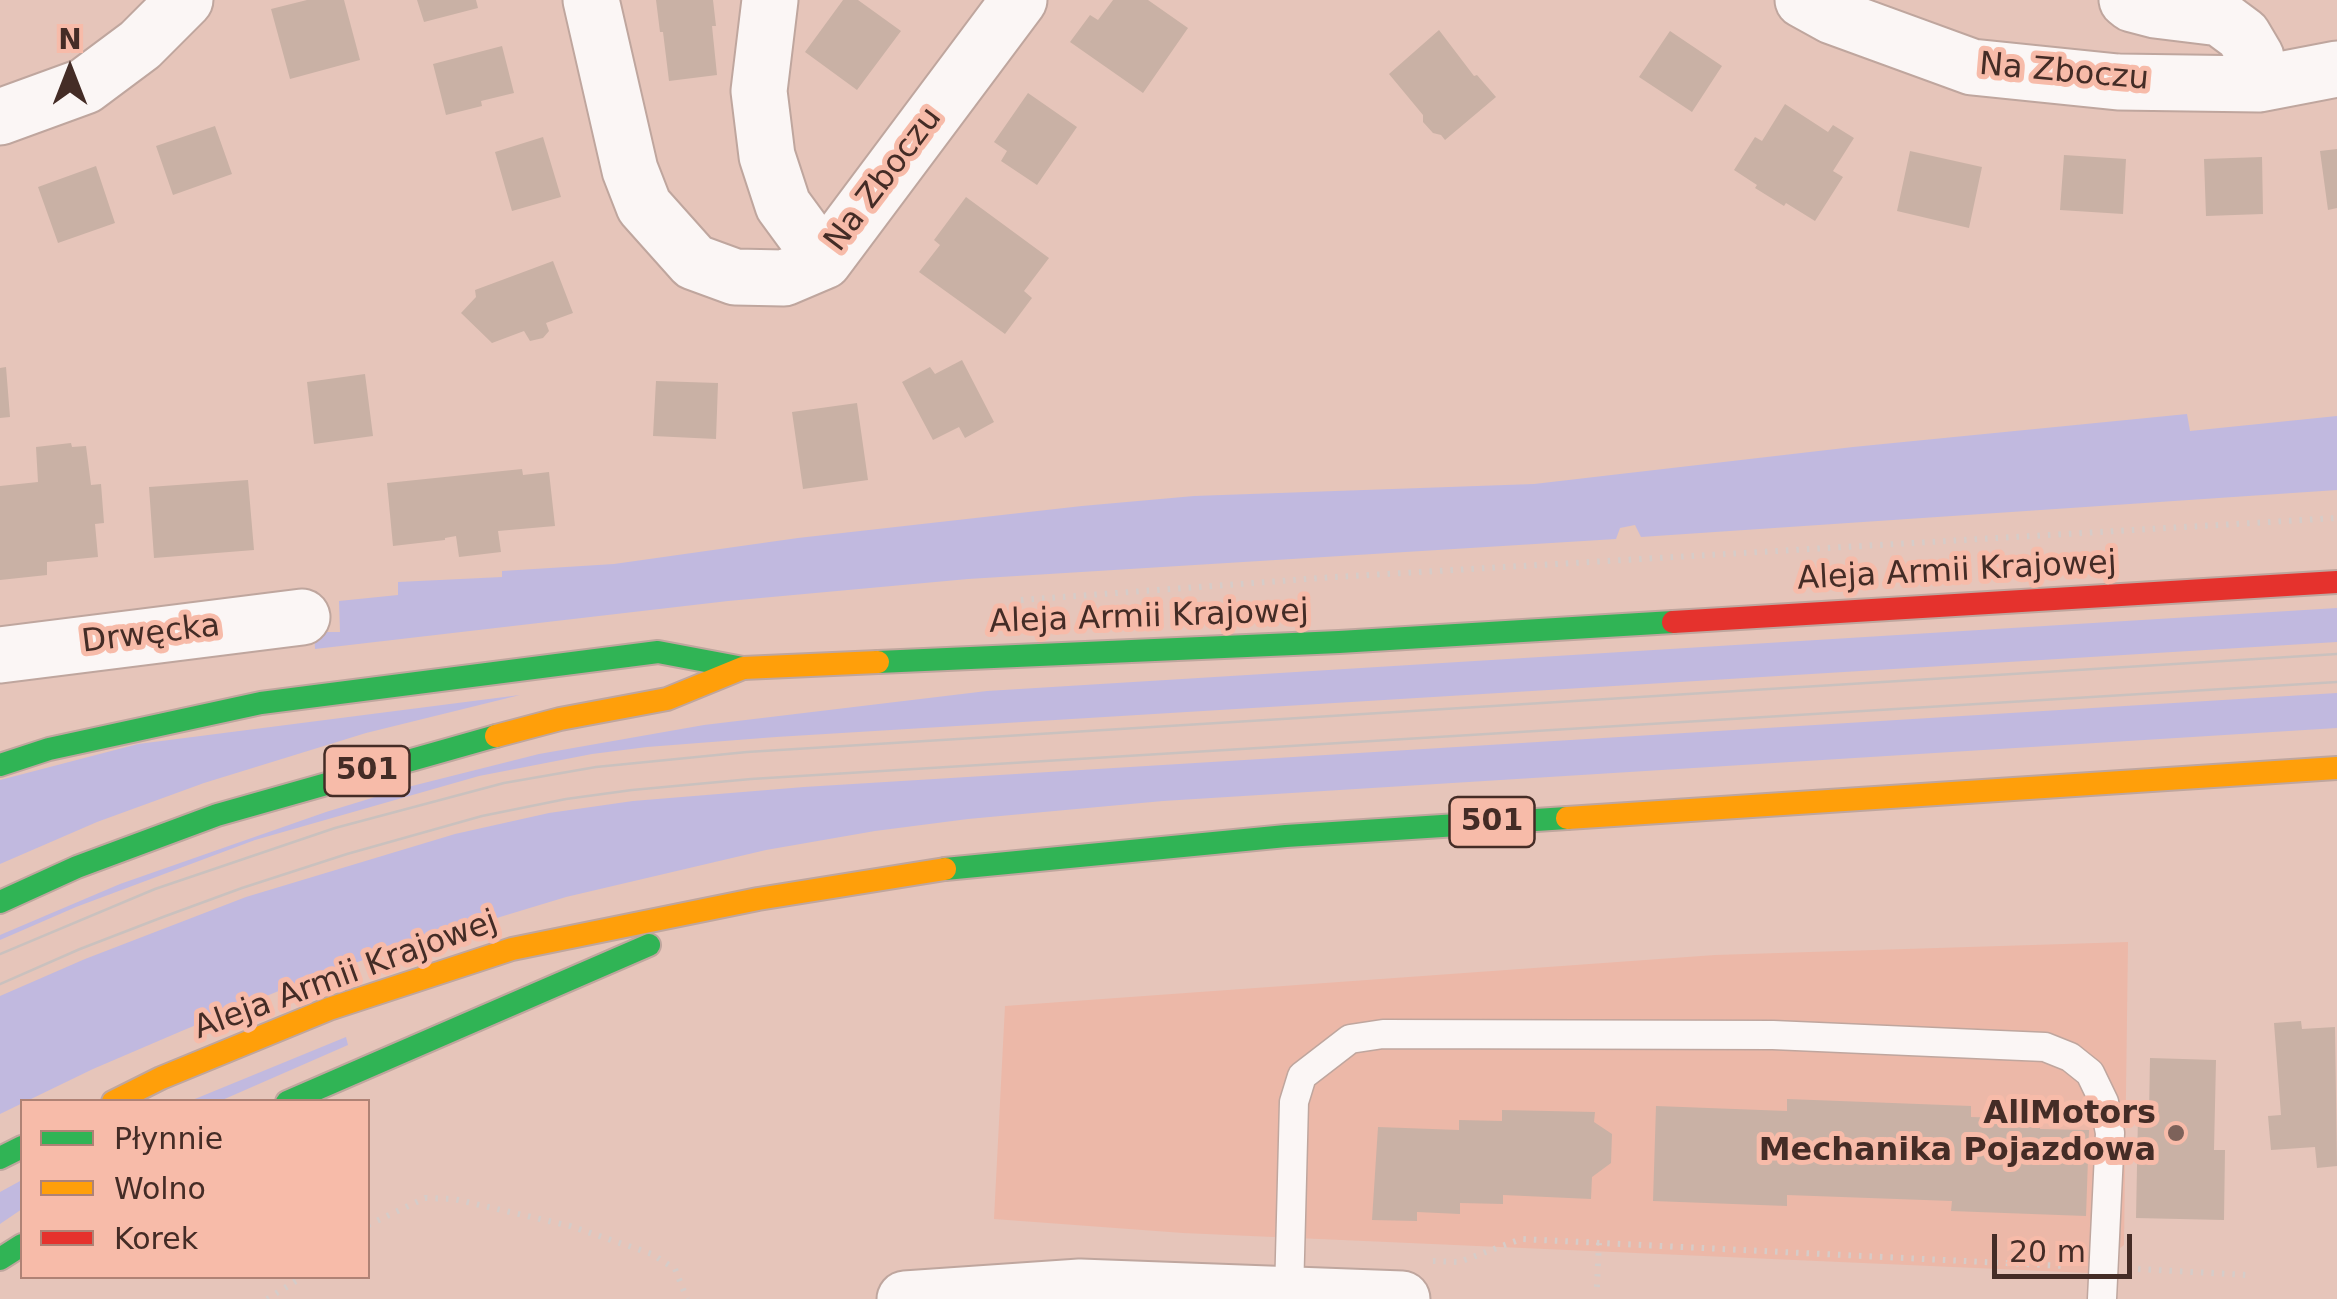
<!DOCTYPE html>
<html>
<head>
<meta charset="utf-8">
<style>
	body { margin:0 }
	#map { position:relative; width:2337px; height:1299px; overflow:hidden; background:#e6c5ba; font-family:"DejaVu Sans",sans-serif }
	canvas { display:block }
	.legend { position:absolute; left:20px; top:1099px; width:350px; height:180px; box-sizing:border-box; background:#f7bba9; border:2px solid #af8275; margin:0; padding:12px 18px; list-style:none; font-size:30px; color:#442c26 }
	.legend li { display:flex; align-items:center; gap:20px; height:50px }
	.legend b { width:50px; border:2px solid #af8275 }
	.north { position:absolute; left:20px; top:20px; width:100px; height:100px; -webkit-text-stroke:8px #f7bba9; paint-order:stroke; rotate:0deg; font-size:28px; font-weight:700; line-height:40px; text-align:center; color:#442c26 }
	.north::after { content:''; display:block; margin:auto; width:35px; height:45px; background:#442c26; clip-path:polygon(50% 0,100% 100%,50% 72%,0 100%) }
	.scale { position:absolute; left:1992px; top:1234px; width:140px; height:45px; box-sizing:border-box; border:5px solid #442c26; border-top:0; padding-left:12px; font-size:30px; line-height:35px; white-space:nowrap; color:#442c26; -webkit-text-stroke:8px #f7bba9; paint-order:stroke }
</style>
</head>
<body>
<div id="map">
<canvas width="2337" height="1299"></canvas>
<ul class="legend">
<li><b style="height:12px;background:#30b455"></b>Płynnie</li>
<li><b style="height:12px;background:#ff9f0a"></b>Wolno</li>
<li><b style="height:12px;background:#e5322d"></b>Korek</li>
</ul>
<div class="north">N</div>
<div class="scale">20 m</div>
</div>
<script>
const ctx = document.querySelector('canvas').getContext('2d');
ctx.lineJoin = 'round';
function fillPath(path, color) { ctx.fillStyle = color; ctx.fill(path, 'evenodd'); }
const poly = rows => new Path2D(rows.map(r => 'M' + r).join(''));
function stroke(path, color, width, dash) { ctx.strokeStyle = color; ctx.lineWidth = width; ctx.lineCap = dash ? 'butt' : 'round'; ctx.setLineDash(dash || []); ctx.stroke(path); }
function drawText(font, color, halo, rows, align = 'center') {
  ctx.font = font + ' "DejaVu Sans",sans-serif'; ctx.lineWidth = 10; ctx.setLineDash([]); ctx.textBaseline = 'middle'; ctx.strokeStyle = halo; ctx.fillStyle = color; for (const [text, x, y, turn = 0] of rows) {
    ctx.save(); ctx.translate(x, y); ctx.rotate((+turn || 0) * Math.PI / 180); ctx.textAlign = isNaN(turn) ? turn : align; if (halo) ctx.strokeText(text, 0, 0); ctx.fillText(text, 0, 0); ctx.restore();
  }
}
const built = poly([
	[2128,942,2124,1245,2089,1273,1183,1233,994,1219,1005,1006,1715,955]
]);
const green = poly([
	[2187,414,2190,431,2337,416,2337,490,1641,537,1635,525,1620,528,1616,539,968,579,728,601,315,649,314,632,340,632,339,601,398,595,398,582,502,577,502,571,614,564,798,538,1082,506,1194,496,1534,484,1853,447],
	[2337,608,2337,642,776,737,647,747,592,754,479,776,255,840,76,907,0,940,0,935,120,884,326,812,408,787,539,754,704,725,987,691],
	[2337,693,2337,728,1163,801,968,819,875,831,766,850,566,897,388,951,281,990,184,1030,93,1069,0,1114,0,996,85,959,246,897,455,834,549,813,633,801,804,787],
	[520,695,366,733,204,783,97,822,0,864,0,780,138,744],
	[346,1037,348,1045,220,1101,190,1101],
	[22,1180,22,1209,0,1224,0,1192]
]);
const building = poly([
	[307,0,344,0,360,60,290,79,271,9],
	[417,0,476,0,478,8,424,22],
	[656,0,713,0,716,26,712,26,717,75,669,81,663,32,660,32],
	[843,0,858,0,901,31,857,90,805,52],
	[1113,0,1148,0,1188,28,1143,93,1070,42,1090,15,1098,20],
	[1439,30,1474,76,1477,75,1496,97,1445,140,1441,135,1433,133,1423,122,1423,115,1389,74],
	[1670,31,1722,66,1692,112,1639,77],
	[502,46,514,93,481,101,482,106,446,115,433,64],
	[1028,93,1077,127,1037,185,1001,161,1007,151,994,142],
	[1785,104,1828,132,1833,125,1854,138,1833,171,1843,177,1815,221,1786,203,1784,206,1755,188,1757,185,1734,170,1755,137,1762,141],
	[215,126,232,174,173,195,156,146],
	[543,137,561,197,512,211,495,152],
	[2337,149,2337,208,2328,210,2320,151],
	[1910,151,1982,167,1969,228,1897,211],
	[2064,155,2126,159,2123,214,2060,210],
	[2262,157,2263,214,2206,216,2204,159],
	[96,166,115,223,58,243,38,187],
	[966,197,1049,258,1024,291,1032,298,1005,334,919,272,940,245,934,240],
	[553,261,573,313,546,323,549,331,543,338,530,341,524,331,492,343,461,313,476,297,475,290],
	[962,360,994,422,965,438,959,427,933,440,902,382,930,367,935,374],
	[6,367,10,417,0,418,0,368],
	[365,374,373,436,314,444,307,382],
	[656,381,718,383,716,439,653,436],
	[857,403,868,480,803,489,792,412],
	[71,443,72,447,86,446,91,485,101,484,104,523,95,524,98,557,47,562,47,575,0,580,0,486,38,482,36,447],
	[522,469,523,475,549,472,555,526,498,531,501,552,459,557,456,536,445,538,445,540,393,546,387,483],
	[248,480,254,550,154,558,149,487],
	[2301,1021,2302,1029,2335,1027,2337,1166,2317,1168,2315,1147,2271,1150,2268,1116,2281,1115,2274,1023],
	[2150,1058,2216,1060,2214,1150,2225,1150,2224,1220,2136,1218,2138,1115,2149,1115],
	[1787,1099,1971,1106,1971,1117,2041,1119,2040,1129,2089,1130,2086,1216,1951,1211,1952,1201,1787,1195,1787,1206,1653,1201,1656,1106,1787,1111],
	[1502,1110,1595,1112,1594,1122,1612,1134,1611,1163,1592,1177,1591,1199,1503,1195,1503,1204,1460,1203,1460,1214,1417,1212,1417,1221,1372,1220,1378,1127,1459,1130,1459,1120,1502,1121]
]);
const path = poly([
	[1021,600,1335,577,2337,518],
	[368,1225,425,1198,454,1199,570,1226,652,1254,675,1269,687,1299],
	[1433,1261,1459,1262,1521,1239,2065,1266],
	[2138,1269,2247,1275],
	[1597,1287,1599,1243],
	[267,1299,304,1276]
]);
const lane = poly([
	[1289,1294,1294,1102,1302,1076,1350,1039,1383,1034,1773,1035,2045,1047,2070,1057,2090,1073,2104,1102,2110,1133,2102,1299]
]);
const street = poly([
	[591,0,630,170,644,206,694,262,735,277,784,278,824,261,1019,0],
	[770,0,759,91,767,156,783,205,824,261],
	[1803,0,1832,16,1972,67,2118,82,2259,84,2337,69],
	[2127,0,2132,4,2155,10,2220,18,2243,35,2256,57,2259,84],
	[0,117,85,86,140,45,185,0],
	[0,655,302,617],
	[905,1299,1080,1287,1402,1299]
]);
const fast = poly([
	[878,662,1339,642,1673,622],
	[0,765,49,749,261,703,658,652,743,668],
	[945,869,1286,836,1567,818],
	[0,902,77,867,217,815,496,736],
	[287,1102,649,945],
	[0,1158,22,1147],
	[0,1259,22,1245]
]);
const slow = poly([
	[496,736,560,719,667,699,743,668,878,662],
	[1567,818,2337,768],
	[113,1102,161,1078,329,1009,512,949,758,899,945,869]
]);
const jam = poly([
	[1673,622,2337,582]
]);
const tram = poly([
	[0,954,155,889,335,828,504,783,596,767,747,752,2337,654],
	[0,984,80,949,163,917,242,888,347,854,482,816,566,799,632,790,751,779,2337,682]
]);
const markers = [
	[2176,1133,10,"#7d625a"]
];
const shields = [
	[367,771,85],
	[1492,822,85]
];
const shieldNames = [
	["501",367,771],
	["501",1492,822]
];
const streetNames = [
	["Na Zboczu",2064,73,5],
	["Na Zboczu",884,180,-53],
	["Aleja Armii Krajowej",1957,572,-3],
	["Aleja Armii Krajowej",1149,618,-2],
	["Drwęcka",151,635,-7],
	["Aleja Armii Krajowej",346,976,-20]
];
const poiNames = [
	["AllMotors",2156,1115],
	["Mechanika Pojazdowa",2156,1152]
];
fillPath(built, '#ecb8a8');
fillPath(green, '#c1b9df');
fillPath(building, '#c9b1a5');
stroke(lane, '#bfa69e', 31);
stroke(street, '#bfa69e', 59);
stroke(fast, '#bfa69e', 26);
stroke(slow, '#bfa69e', 26);
stroke(jam, '#bfa69e', 26);
stroke(path, '#d6ccc8', 6, [2.5, 8]);
stroke(lane, '#fbf6f5', 28);
stroke(street, '#fbf6f5', 55);
stroke(fast, '#30b455', 22);
stroke(slow, '#ff9f0a', 22);
stroke(jam, '#e5322d', 22);
stroke(tram, '#cac1be', 2.5);
for (const [x, y, r, color] of markers) { const dot = new Path2D(); dot.arc(x, y, r, 0, 2 * Math.PI); ctx.fillStyle = color; ctx.fill(dot); stroke(dot, '#f7bba9', 4); }
for (const [x, y, w] of shields) { const box = new Path2D(); box.roundRect(x - w / 2, y - 25, w, 50, 8); ctx.fillStyle = '#f7bba9'; ctx.fill(box); stroke(box, '#442c26', 2.5); }
drawText('bold 30px', '#442c26', null, shieldNames);
drawText('32px', '#442c26', '#f7bba9', streetNames);
drawText('bold 32px', '#442c26', '#f7bba9', poiNames, 'right');
</script>
</body>
</html>
